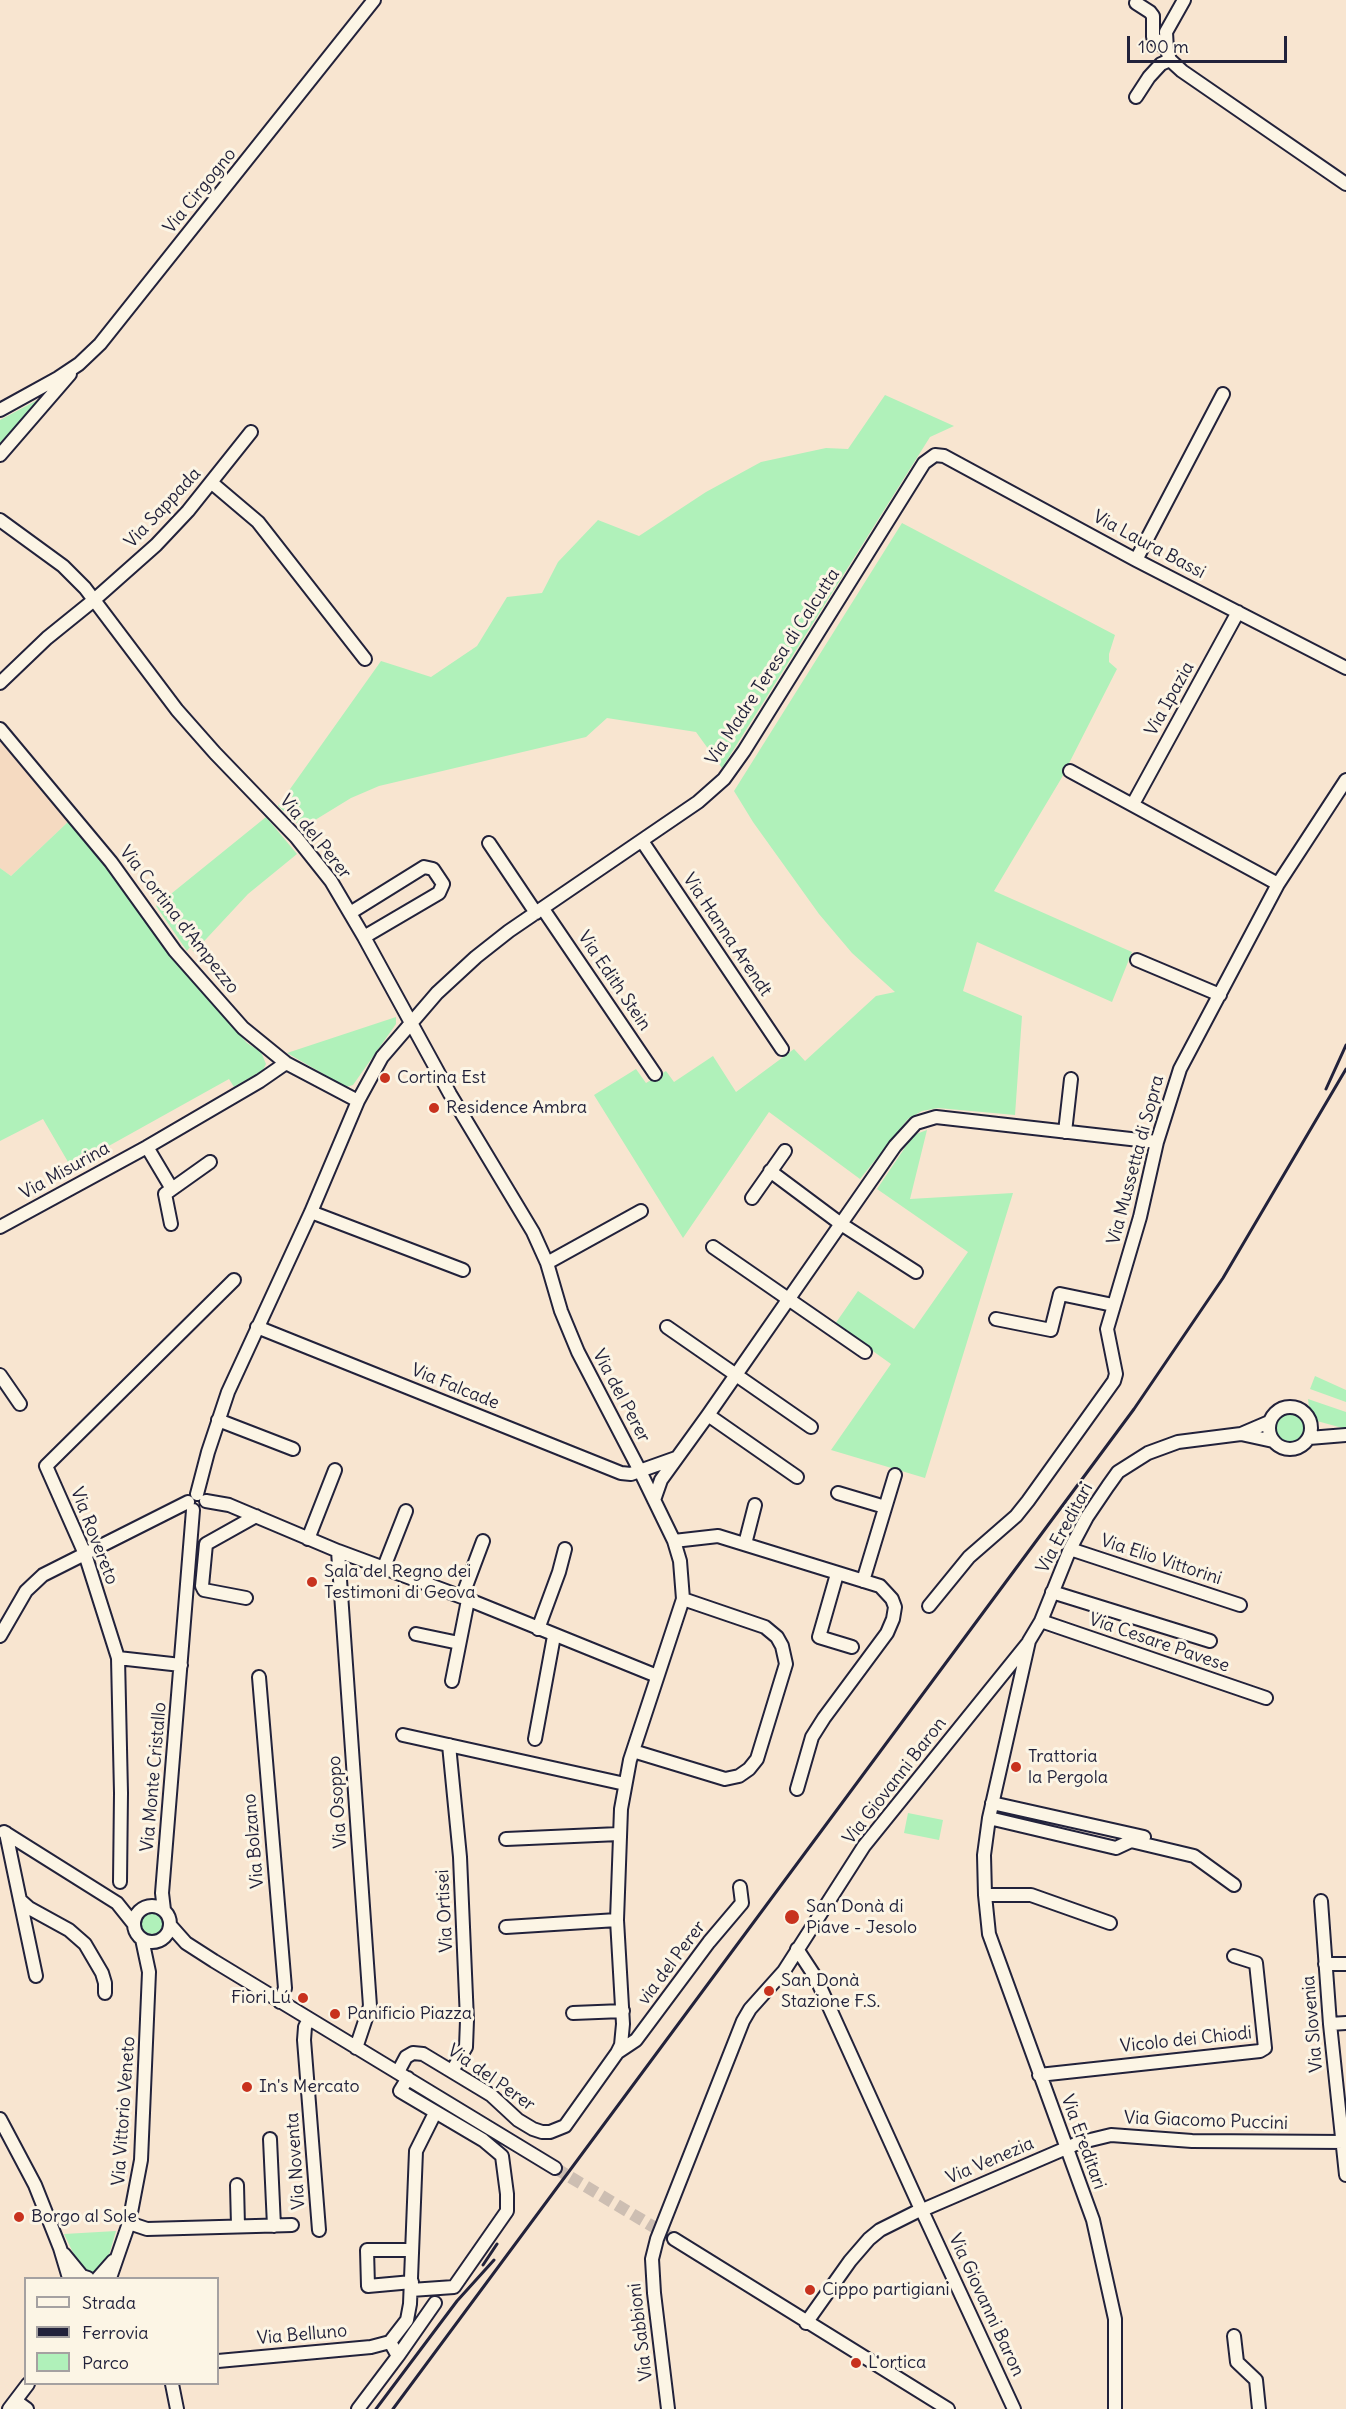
<!DOCTYPE html>
<html>
<head>
<meta charset="utf-8">
<style>
	body { margin:0 }
	#map { position:relative; width:1346px; height:2409px; overflow:hidden; background:#f8e5d0; font-family:Delius,sans-serif }
	canvas { display:block }
	.legend { position:absolute; left:24px; top:2277px; width:195px; height:108px; box-sizing:border-box; background:#fcf5e5; border:2px solid #a5a1a1; margin:0; padding:8px 10px; list-style:none; font-size:18px; color:#22223b }
	.legend li { display:flex; align-items:center; gap:12px; height:30px }
	.legend b { width:30px; border:2px solid #a5a1a1 }
	.scale { position:absolute; left:1127px; top:36px; width:160px; height:27px; box-sizing:border-box; border:3px solid #22223b; border-top:0; padding-left:8px; font-size:18px; line-height:21px; white-space:nowrap; color:#22223b; -webkit-text-stroke:4px #fcf5e5; paint-order:stroke }
</style>
</head>
<body>
<div id="map">
<canvas width="1346" height="2409"></canvas>
<ul class="legend">
<li><b style="height:8px;background:#fcf5e5"></b>Strada</li>
<li><b style="height:8px;background:#22223b"></b>Ferrovia</li>
<li><b style="height:16px;background:#b0f1ba"></b>Parco</li>
</ul>
<div class="scale">100 m</div>
</div>
<script>
const ctx = document.querySelector('canvas').getContext('2d');
ctx.lineJoin = 'round';
function fillPath(path, color) { ctx.fillStyle = color; ctx.fill(path, 'evenodd'); }
const poly = rows => new Path2D(rows.map(r => 'M' + r).join(''));
function stroke(path, color, width, dash) { ctx.strokeStyle = color; ctx.lineWidth = width; ctx.lineCap = dash ? 'butt' : 'round'; ctx.setLineDash(dash || []); ctx.stroke(path); }
function drawText(font, color, halo, rows, align = 'center') {
  ctx.font = font + ' Delius,sans-serif'; ctx.lineWidth = 6; ctx.setLineDash([]); ctx.textBaseline = 'middle'; ctx.strokeStyle = halo; ctx.fillStyle = color; for (const [text, x, y, turn = 0] of rows) {
    ctx.save(); ctx.translate(x, y); ctx.rotate((+turn || 0) * Math.PI / 180); ctx.textAlign = isNaN(turn) ? turn : align; if (halo) ctx.strokeText(text, 0, 0); ctx.fillText(text, 0, 0); ctx.restore();
  }
}
const built = poly([
	[0,738,70,820,11,876,0,868]
]);
const green = poly([
	[885,395,954,426,930,437,722,768,696,732,607,718,586,737,379,786,351,798,302,828,278,806,381,661,431,677,477,646,507,597,542,593,558,562,598,520,639,536,706,492,761,462,826,448,848,449],
	[43,397,0,451,0,420],
	[902,523,1115,635,1109,654,1109,662,1117,669,1061,779,994,891,1132,952,1112,1002,977,942,963,991,1022,1016,1015,1115,938,1108,922,1111,908,1119,860,1179,769,1112,683,1238,594,1095,636,1069,646,1083,666,1071,674,1082,713,1056,736,1092,794,1049,805,1061,876,996,895,992,852,953,819,914,753,822,734,791],
	[266,817,297,854,248,894,194,952,190,947,187,951,156,906],
	[70,820,98,854,173,959,247,1043,261,1052,266,1064,263,1070,234,1087,229,1079,71,1167,43,1119,0,1141,0,868,11,876],
	[396,1017,396,1024,353,1085,346,1087,287,1053],
	[927,1130,910,1199,1013,1193,925,1478,831,1450,891,1364,835,1324,858,1291,914,1329,968,1252,877,1189,906,1146,916,1134],
	[1315,1376,1346,1390,1346,1402,1310,1389],
	[1308,1399,1346,1412,1346,1429,1317,1421,1309,1407],
	'1274 1427a16 16 0 1 1 32 0a16 16 0 1 1-32 0Z',
	[908,1813,943,1820,939,1840,904,1833],
	'141 1923a11 11 0 1 1 22 0a11 11 0 1 1-22 0Z',
	[116,2231,107,2262,95,2273,88,2273,81,2269,64,2234]
]);
const minorTunnel = poly([
	[555,2168,674,2239]
]);
const minor = poly([
	[1184,0,1166,32,1167,50,1170,60,1182,71,1346,184],
	[1136,3,1150,12,1153,16,1153,37,1167,50],
	[1136,97,1149,77,1161,64,1170,60],
	[0,410,58,378,79,364,100,344,374,0],
	[0,455,70,374],
	[212,483,258,522,365,659],
	[0,520,63,566,85,588,177,710,215,753,296,837,331,881,364,937,450,1094,533,1232,547,1263,561,1311,578,1352,639,1469,674,1541,680,1561,683,1599,630,1760,621,1809,617,1920,623,2024,621,2045,617,2053,565,2126,550,2132,542,2132,533,2129,518,2120,491,2095,423,2054,413,2053,406,2057,398,2072],
	[1136,560,1223,394],
	[0,683,47,638,94,600,156,545,188,511,251,432],
	[0,729,111,862,175,951,243,1028,286,1063,358,1101],
	[1070,771,1278,884],
	[1133,804,1238,612],
	[642,841,782,1049],
	[489,843,536,913],
	[543,909,655,1074],
	[350,913,424,867,433,869,443,884,439,893,364,937],
	[1137,960,1220,995],
	[1065,1132,1071,1079],
	[147,1147,172,1189,165,1194,171,1224],
	[770,1171,841,1224,916,1272],
	[172,1189,210,1162],
	[752,1198,785,1151],
	[311,1212,463,1270],
	[0,1227,147,1147,260,1081,286,1063],
	[713,1247,865,1352],
	[547,1263,641,1211],
	[996,1319,1051,1330,1060,1294,1113,1305],
	[257,1327,621,1473,631,1474,676,1458],
	[667,1327,811,1427],
	[0,1375,20,1404],
	'1269 1428a21 21 0 1 1 42 0a21 21 0 1 1-42 0Z',
	[708,1415,797,1477],
	[218,1420,293,1449],
	[1241,1434,1273,1441],
	[1309,1438,1346,1435],
	[838,1493,885,1507],
	[197,1494,208,1452,228,1392,311,1212,358,1101,382,1057,437,993,476,957,509,931,698,802,724,779,744,751,924,463,935,455,944,456,1136,560,1346,668],
	[654,1500,661,1480,708,1415,895,1146,916,1123,936,1117,1157,1142],
	[206,1501,229,1505,338,1551,462,1597,657,1676],
	[308,1539,335,1470],
	[674,1541,718,1536,880,1586,892,1599,895,1607,893,1619,887,1633,824,1718,812,1737,797,1789],
	[745,1544,755,1505],
	[1070,1549,1240,1605],
	[338,1551,370,2006,356,2048],
	[384,1567,406,1511],
	[837,1574,819,1637,852,1647],
	[863,1581,895,1475],
	[1052,1592,1210,1641],
	[462,1597,483,1541],
	[246,1598,204,1590,202,1586,206,1544,256,1516],
	[929,1606,969,1557,1016,1516,1028,1501,1114,1381,1116,1374,1107,1329,1140,1217,1157,1142,1180,1069,1278,884,1346,780],
	[1041,1621,1266,1698],
	[538,1629,559,1572,565,1549],
	[416,1634,459,1643],
	[0,1636,26,1591,43,1575,188,1502],
	[118,1658,181,1665],
	[259,1677,285,1988,280,2002],
	[452,1681,468,1600],
	[403,1735,625,1784],
	[535,1739,554,1636],
	[449,1745,460,1857,467,2020,466,2047,452,2071],
	[633,1751,725,1779,739,1776,749,1769,757,1759,786,1664,782,1646,777,1637,765,1627,683,1599],
	[992,1803,1144,1837],
	[989,1818,1116,1848,1131,1841,1194,1856,1234,1885],
	[4,1832,117,1903,133,1923],
	[6,1833,20,1900,29,1908,69,1930,85,1944,102,1973,105,1983,105,1993],
	[506,1839,619,1834],
	[120,1882,121,1793,118,1658,85,1554,46,1466,234,1280],
	[985,1895,1031,1895,1110,1923],
	[20,1900,36,1976],
	[1321,1901,1330,2024,1346,2175],
	'134 1924a18 18 0 1 1 36 0a18 18 0 1 1-36 0Z',
	[164,1910,162,1893,193,1510],
	[170,1925,186,1943,214,1961,555,2168],
	[506,1927,617,1920],
	[797,1949,816,1978,919,2205],
	[1325,1964,1346,1964],
	[573,2013,623,2011],
	[309,2019,305,2027,304,2040,319,2230],
	[1330,2024,1346,2023],
	[618,2052,636,2040,709,1942,742,1903,740,1887],
	[1039,2075,1260,2051,1265,2048,1256,1963,1234,1956],
	[408,2078,400,2091,483,2140,502,2156,507,2194,507,2211,454,2287,411,2290],
	[0,2119,35,2185,60,2248,69,2278],
	[270,2139,274,2226],
	[237,2185,238,2226],
	[927,2208,1078,2143,1111,2135,1192,2141,1346,2142],
	[924,2215,1014,2409],
	[129,2223,147,2229,292,2225],
	[674,2239,948,2409],
	[64,2254,82,2276,88,2278],
	[98,2278,113,2261],
	[110,2278,129,2223,141,2160,149,1972,142,1939],
	[412,2282,368,2286,367,2250,412,2250],
	[806,2323,850,2261,869,2239,880,2230,916,2212],
	[1234,2336,1237,2362,1256,2380,1259,2409],
	[398,2356,435,2303],
	[218,2361,371,2347,390,2342,407,2320,410,2304,416,2151,435,2113],
	[172,2384,177,2409],
	[16,2401,27,2409],
	[9,2409,28,2384],
	[358,2409,398,2356,390,2342],
	[668,2409,654,2293,652,2259,657,2239,743,2021,750,2009,784,1971,864,1846,1028,1643],
	[1115,2409,1115,2319,1093,2220,989,1934,985,1895,984,1855,989,1818,1029,1641,1041,1621,1070,1549,1087,1517,1108,1486,1118,1472,1148,1453,1178,1442,1241,1434,1269,1422]
]);
const rail = poly([
	[1326,1089,1346,1045],
	[483,2265,497,2244],
	[376,2409,457,2301,494,2260],
	[393,2409,1134,1409,1223,1278,1346,1069]
]);
const markers = [
	[385,1078,6,"#c8321e"],
	[434,1108,6,"#c8321e"],
	[312,1582,6,"#c8321e"],
	[1016,1767,6,"#c8321e"],
	[792,1917,8,"#c8321e"],
	[769,1991,6,"#c8321e"],
	[303,1998,6,"#c8321e"],
	[335,2014,6,"#c8321e"],
	[247,2087,6,"#c8321e"],
	[19,2217,6,"#c8321e"],
	[810,2290,6,"#c8321e"],
	[856,2363,6,"#c8321e"]
];
const streetNames = [
	["Via Cirgogno",200,191,-51],
	["Via Sappada",163,508,-47],
	["Via Laura Bassi",1149,545,28],
	["Via Madre Teresa di Calcutta",773,667,-57],
	["Via Ipazia",1170,699,-61],
	["Via del Perer",315,837,51],
	["Via Cortina d'Ampezzo",179,920,52],
	["Via Hanna Arendt",727,935,56],
	["Via Edith Stein",614,981,56],
	["Via Mussetta di Sopra",1136,1160,-75],
	["Via Misurina",65,1171,-29],
	["Via Falcade",455,1387,22],
	["Via del Perer",621,1396,62],
	["Via Ereditari",1065,1528,-62],
	["Via Rovereto",94,1536,69],
	["Via Elio Vittorini",1161,1560,18],
	["Via Cesare Pavese",1159,1643,19],
	["Via Monte Cristallo",154,1777,-85],
	["Via Giovanni Baron",895,1781,-52],
	["Via Osoppo",338,1802,-94],
	["Via Bolzano",254,1841,-95],
	["Via Ortisei",445,1911,-93],
	["via del Perer",672,1963,-53],
	["Via Slovenia",1313,2024,-95],
	["Vicolo dei Chiodi",1186,2040,-6],
	["Via del Perer",491,2078,35],
	["Via Vittorio Veneto",124,2111,-86],
	["Via Giacomo Puccini",1206,2121,2],
	["Via Ereditari",1083,2142,70],
	["Via Noventa",296,2161,-94],
	["Via Venezia",990,2161,-23],
	["Via Giovanni Baron",986,2305,65],
	["Via Sabbioni",641,2332,-97],
	["Via Belluno",302,2335,-5]
];
const poiNames = [
	["Cortina Est",397,1078],
	["Residence Ambra",446,1108],
	["Sala del Regno dei",324,1572],
	["Testimoni di Geova",324,1593],
	["Trattoria",1028,1757],
	["la Pergola",1028,1778],
	["San Donà di",806,1907],
	["Piave - Jesolo",806,1928],
	["San Donà",781,1981],
	["Stazione F.S.",781,2002],
	["Fiori Lú",291,1998,"right"],
	["Panificio Piazza",347,2014],
	["In's Mercato",259,2087],
	["Borgo al Sole",31,2217],
	["Cippo partigiani",822,2290],
	["L'ortica",868,2363]
];
fillPath(built, '#f5dac1');
fillPath(green, '#b0f1ba');
stroke(minorTunnel, '#cdbeb2', 12, [12, 6]);
stroke(minor, '#22223b', 16);
stroke(minor, '#fcf5e5', 12);
stroke(rail, '#22223b', 3);
for (const [x, y, r, color] of markers) { const dot = new Path2D(); dot.arc(x, y, r, 0, 2 * Math.PI); ctx.fillStyle = color; ctx.fill(dot); stroke(dot, '#fcf5e5', 2); }
drawText('18px', '#22223b', '#fcf5e5', streetNames);
drawText('18px', '#22223b', '#fcf5e5', poiNames, 'left');
</script>
</body>
</html>
